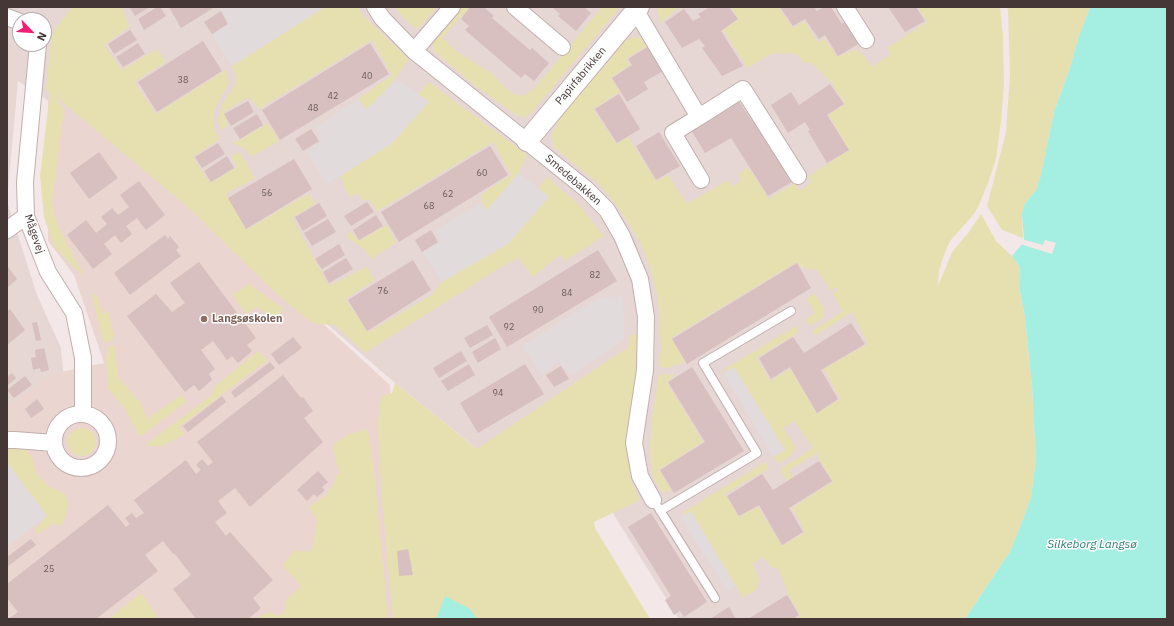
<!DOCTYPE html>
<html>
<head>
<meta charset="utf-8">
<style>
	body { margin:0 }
	#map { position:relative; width:1174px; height:626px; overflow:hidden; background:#f3e8e7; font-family:"IBM Plex Sans",sans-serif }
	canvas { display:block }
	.frame { position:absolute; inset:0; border:8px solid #453736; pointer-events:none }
	.north { position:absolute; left:12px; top:12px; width:40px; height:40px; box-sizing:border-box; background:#fff; border:1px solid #b5afaf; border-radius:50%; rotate:115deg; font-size:11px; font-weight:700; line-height:16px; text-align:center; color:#453736 }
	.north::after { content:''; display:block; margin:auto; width:14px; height:18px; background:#f21e76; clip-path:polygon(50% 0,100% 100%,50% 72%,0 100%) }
</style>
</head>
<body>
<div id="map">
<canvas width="1174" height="626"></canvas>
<div class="frame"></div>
<div class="north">N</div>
</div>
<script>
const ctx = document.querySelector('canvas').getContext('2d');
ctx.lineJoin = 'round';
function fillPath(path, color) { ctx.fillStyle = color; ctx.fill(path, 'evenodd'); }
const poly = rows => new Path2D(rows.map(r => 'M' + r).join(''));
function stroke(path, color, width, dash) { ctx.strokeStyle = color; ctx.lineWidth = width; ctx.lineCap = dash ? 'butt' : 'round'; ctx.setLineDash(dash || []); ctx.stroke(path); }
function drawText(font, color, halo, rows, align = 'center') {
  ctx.font = font + ' "IBM Plex Sans",sans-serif'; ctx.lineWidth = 3; ctx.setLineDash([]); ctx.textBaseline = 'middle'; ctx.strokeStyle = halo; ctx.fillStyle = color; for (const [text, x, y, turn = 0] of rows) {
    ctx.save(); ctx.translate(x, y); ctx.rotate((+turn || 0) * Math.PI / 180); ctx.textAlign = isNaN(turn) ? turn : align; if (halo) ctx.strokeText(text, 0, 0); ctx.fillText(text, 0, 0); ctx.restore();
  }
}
const residential = poly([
	[7,7,973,7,890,340,811,619,679,619,597,488,486,456,395,383,138,160,18,81,7,201,37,295,61,348,65,391,7,435],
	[20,20,44,20,44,44,20,44]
]);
const education = poly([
	[50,92,181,194,390,385,404,619,7,619,7,408,51,374,104,363,74,275,48,241,48,100]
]);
const green = poly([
	[72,7,122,7,129,27,104,45,122,70,157,49,166,62,134,82,156,114,226,70,229,83,223,93,214,111,213,128,220,139,193,157,210,183,237,167,231,157,238,152,240,153,255,178,226,194,246,230,308,194,316,203,292,218,329,286,366,267,375,280,345,299,369,332,430,296,442,282,549,197,538,188,547,177,577,203,604,236,565,261,560,255,533,277,518,258,498,269,365,353,335,325,314,324,280,297,190,209,53,94,64,109,52,203,55,218,68,246,84,276,68,262,54,246,44,217,40,176,50,92,46,89,51,40,54,31],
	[325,7,358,7,362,14,406,57,408,61,391,84,374,103,366,109,358,99,392,75,372,40,259,109,248,97,224,112,227,125,222,131,217,121,222,104,236,84,236,76,232,66],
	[394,7,437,7,421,26,416,29,403,17],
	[461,7,470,7,442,38,460,54,490,72,510,92,523,96,533,90,602,7,620,7,532,112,525,118,515,114,474,85,434,51,432,42],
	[657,7,680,7,673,12,672,14,660,23],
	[731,7,778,7,793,28,804,21,818,42,825,39,837,57,856,49,860,54,861,52,872,67,891,54,887,48,927,22,918,7,1000,7,1003,36,1004,84,1001,122,996,159,988,183,979,205,974,214,950,241,943,258,939,271,938,286,952,252,969,232,981,214,996,241,1012,256,1020,267,1019,286,1025,317,1032,386,1036,460,1031,498,1011,550,965,619,795,619,801,616,788,594,785,585,778,569,771,567,763,557,752,564,757,572,759,581,756,590,743,598,691,512,684,515,682,513,765,462,769,468,725,494,739,517,758,507,782,546,805,532,792,508,833,482,818,457,819,452,789,470,793,478,787,481,780,469,813,448,794,421,783,428,794,444,795,449,792,455,778,464,773,457,784,450,734,368,727,371,726,368,796,326,799,332,756,358,770,381,790,369,817,414,840,399,824,369,868,344,852,312,815,336,812,331,843,311,833,294,838,289,836,287,831,291,817,269,811,270,801,267,797,262,671,338,685,362,668,368,659,367,661,348,659,309,656,289,648,262,641,244,617,206,600,185,554,147,551,135,558,124,556,122,614,55,626,39,639,37,650,44,626,59,630,65,611,78,620,92,593,109,616,144,628,137,656,181,668,175,687,204,728,180,733,186,741,181,739,175,748,167,769,199,794,183,800,191,811,182,808,177,849,150,829,115,845,104,832,83,812,63,804,63,798,55,787,53,771,54,747,68,723,30,739,19],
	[1007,7,1090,7,1078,39,1070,68,1054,112,1041,175,1036,190,1024,205,1022,214,1023,238,1002,230,987,206,1006,132,1010,74,1008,11],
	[429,82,527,155,519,172,486,211,480,195,511,175,493,142,378,211,368,199,364,201,357,194,349,197,340,176,391,144,429,102,418,94],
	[268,123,279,141,251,157,245,149,231,142,239,141],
	[387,225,396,243,371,259,364,249,345,236,350,232,359,241],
	[249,284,284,309,275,319,257,307,246,314,232,295],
	[814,293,824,308,823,318,810,326,805,321,815,313,806,299],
	[92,294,97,296,102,314,107,311,109,313,114,340,104,343,93,301],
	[638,334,629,470,631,481,640,500,594,522,595,528,650,619,393,619,381,490,378,422,381,396,392,393,395,383,477,449,613,357,627,349,629,345,629,336],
	[115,346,118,377,141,403,147,419,181,395,187,401,140,437,125,409,108,389,106,357,108,347],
	[258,351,268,360,179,427,185,434,163,446,147,446,150,441,212,395,215,386,243,364],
	[675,374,667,383,703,442,659,470,671,490,665,492,661,491,654,479,651,469,650,445,652,417,659,375],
	'68 442a14 14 0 1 1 28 0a14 14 0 1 1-28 0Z',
	[367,429,369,436,374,470,388,619,258,619,261,615,270,612,274,614,279,615,284,612,286,605,284,602,301,586,282,565,296,550,303,552,309,551,312,548,314,541,315,528,317,521,315,517,308,507,323,498,332,487,336,478,336,476,338,475,340,472,336,464,333,445,349,434],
	[25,448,32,458,36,473,49,487,64,493,69,504,63,523,60,526,54,523,37,535,35,529,47,516,7,463,7,450],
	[141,593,159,619,109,619]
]);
const parking = poly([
	[225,7,325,7,232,66,212,34,228,24,220,10],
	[401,81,429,102,391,144,327,184,307,152,322,141,315,128,358,99,366,109,372,104,391,84],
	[519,172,549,197,508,244,442,282,423,253,442,241,436,231,479,204,487,211],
	[623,296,624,339,571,375,557,362,542,375,522,346,584,307,601,298],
	[734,367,785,450,773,457,724,374],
	[7,463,47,516,7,546],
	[691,511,735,586,727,591,681,517]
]);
const water = poly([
	[1090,7,1167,7,1167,619,965,619,1011,550,1031,498,1036,460,1032,386,1025,317,1019,286,1020,267,1012,256,1022,244,1024,239,1022,214,1024,205,1036,190,1041,175,1054,112,1070,68,1078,39],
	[445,596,470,609,477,619,436,619]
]);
const pier = poly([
	[1022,239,1043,245,1045,240,1056,243,1052,254,1020,244]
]);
const building = poly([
	[129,7,150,7,135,16],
	[157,7,160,7,166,16,144,30,138,19],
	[169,7,215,7,181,28],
	[470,7,484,7,494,16,492,18,530,50,532,48,549,63,534,81,525,74,521,78,465,30,469,26,461,19],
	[552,7,584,7,591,13,576,31,558,16,560,14],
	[710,7,729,7,738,19,721,31,743,66,722,76,702,48,705,46,699,39,682,48,665,22,684,9,693,21,701,17,698,14],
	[780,7,814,7,817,11,824,7,831,7,842,24,848,19,860,43,838,56,825,35,819,39,805,19,793,26],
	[888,7,916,7,925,21,905,32],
	[221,11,228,24,212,34,204,22],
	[130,30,137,40,114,54,108,44],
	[203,41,222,71,157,112,138,82],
	[138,43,145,54,123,67,116,57],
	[370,43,389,74,280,140,262,110],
	[649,46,665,70,644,82,648,89,627,102,612,78,632,65,628,59],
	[830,84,844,104,827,115,849,150,827,163,808,131,810,130,805,122,788,133,771,105,791,92,799,105],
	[619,94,640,129,617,143,595,109],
	[738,100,752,121,754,120,792,182,768,196,731,138,705,153,691,130],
	[248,101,254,112,231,126,224,114],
	[257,114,263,125,240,139,233,128],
	[311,129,319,141,303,151,295,139],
	[659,132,680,166,656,180,636,146],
	[218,143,225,154,202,168,195,157],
	[490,146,508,175,399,242,381,212],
	[99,152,118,178,89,199,70,173],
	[227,156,234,168,211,182,204,171],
	[294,159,312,189,246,229,228,198],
	[139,181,165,215,146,230,137,218,126,226,132,234,121,243,115,235,104,244,112,254,93,269,67,235,86,220,96,233,107,224,101,217,112,208,118,215,129,207,120,195],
	[367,202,374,212,351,226,344,216],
	[319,203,327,216,303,231,295,217],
	[376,215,383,226,359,240,353,230],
	[328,219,336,232,312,246,304,233],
	[431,230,438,242,422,252,415,240],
	[165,235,168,239,170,236,179,247,176,250,181,256,130,295,114,273],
	[339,244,345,255,322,269,315,259],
	[598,250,617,281,507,347,489,317],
	[346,258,353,269,329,283,323,272],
	[413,260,431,290,367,331,348,300],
	[199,262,256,338,247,345,252,351,238,363,232,356,227,360,213,341,201,350,215,369,209,374,212,380,199,391,194,385,185,392,127,316,156,294,172,312,185,303,170,283],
	[797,263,811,288,687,364,672,339],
	[8,267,17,279,8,287,7,285],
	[10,309,25,330,7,345,7,311],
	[37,322,41,340,36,341,32,323],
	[851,323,865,344,821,370,838,399,817,413,790,367,771,379,759,358,793,337,804,353],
	[487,325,493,335,470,348,464,338],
	[293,337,302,348,279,365,271,354],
	[495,338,501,349,478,363,472,352],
	[44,348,49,370,41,372,40,368,33,370,31,358,36,357,35,350],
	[461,351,467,361,439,378,433,368],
	[270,362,275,368,235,398,231,392],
	[469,364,475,375,448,391,441,381],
	[525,364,544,394,478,433,460,403],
	[561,366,569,379,554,387,546,375],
	[692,367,744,451,674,493,660,470,705,442,668,382],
	[12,373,16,378,7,386,7,377],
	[283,375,301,398,303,397,313,411,304,418,323,442,250,507,235,488,218,501,227,513,215,522,226,536,230,532,273,580,253,598,261,608,248,619,196,619,173,589,191,575,174,553,173,554,163,541,145,555,158,571,96,619,8,619,18,612,7,598,7,584,108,505,126,527,130,524,125,518,132,513,136,518,144,513,134,500,186,460,196,474,201,470,196,465,202,459,208,466,213,462,197,442],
	[25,376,32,385,14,398,7,390],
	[222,396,226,402,188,432,183,426],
	[37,399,44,409,31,418,25,409],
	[819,461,832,481,789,508,803,532,782,545,759,505,739,516,727,496,762,474,773,490],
	[318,471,328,482,322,487,325,490,317,497,314,494,307,501,297,490],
	[651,513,707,602,684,617,680,611,674,615,665,600,671,596,628,527],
	[31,539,36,545,7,567,7,557],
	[408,549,413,575,399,576,397,551],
	[787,595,799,615,793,619,748,619],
	[729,607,736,619,710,619]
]);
const service = poly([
	[658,507,715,598],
	[660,511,757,453,703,363,791,311]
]);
const minor = poly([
	[375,7,382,18,414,51,586,189,607,210,622,236,640,279,646,317,645,370,634,443,640,476,653,500],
	[515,7,562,47],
	[845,7,866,40],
	[636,11,699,117,743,89,798,176],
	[7,17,20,22],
	[38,44,25,182,26,216,48,272,74,313,83,358,83,414],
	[414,51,452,7],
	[699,117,673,133,701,180],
	[7,230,26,216],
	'54 441a27 27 0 1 1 54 0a27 27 0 1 1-54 0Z',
	[7,440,15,440,54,443]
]);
const tertiary = poly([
	[527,141,639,7]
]);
const markers = [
	[204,319,4,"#8d6e63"]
];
const numberNames = [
	["40",367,76],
	["38",183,80],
	["42",333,96],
	["48",313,108],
	["60",482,173],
	["56",267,193],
	["62",448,194],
	["68",429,206],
	["82",595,275],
	["76",383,291],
	["84",567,293],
	["90",538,310],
	["92",509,327],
	["94",498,393],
	["25",49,569]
];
const streetNames = [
	["Papirfabrikken",581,76,-50],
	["Smedebakken",573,180,41],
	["Mågevej",34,234,71]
];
const educationNames = [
	["Langsøskolen",212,319]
];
const waterNames = [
	["Silkeborg Langsø",1092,545]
];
fillPath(residential, '#e6d7d5');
fillPath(education, '#ebd5d1');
fillPath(green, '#e6e0b1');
fillPath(parking, '#e1dcdb');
fillPath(water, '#a5eee2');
fillPath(pier, '#f3e8e7');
fillPath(building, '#d7c0bf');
stroke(service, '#c1afad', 10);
stroke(minor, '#c1afad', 18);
stroke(tertiary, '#c1afad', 22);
stroke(service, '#fff', 8);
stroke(minor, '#fff', 16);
stroke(tertiary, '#fff', 20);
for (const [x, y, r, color] of markers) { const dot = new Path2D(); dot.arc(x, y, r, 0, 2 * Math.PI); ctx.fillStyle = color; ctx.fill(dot); stroke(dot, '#fff', 1.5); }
drawText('9px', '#6a5958', null, numberNames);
drawText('11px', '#453736', '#fff', streetNames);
drawText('bold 11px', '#785e54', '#fff', educationNames, 'left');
drawText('italic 12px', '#297e72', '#fff', waterNames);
</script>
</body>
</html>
